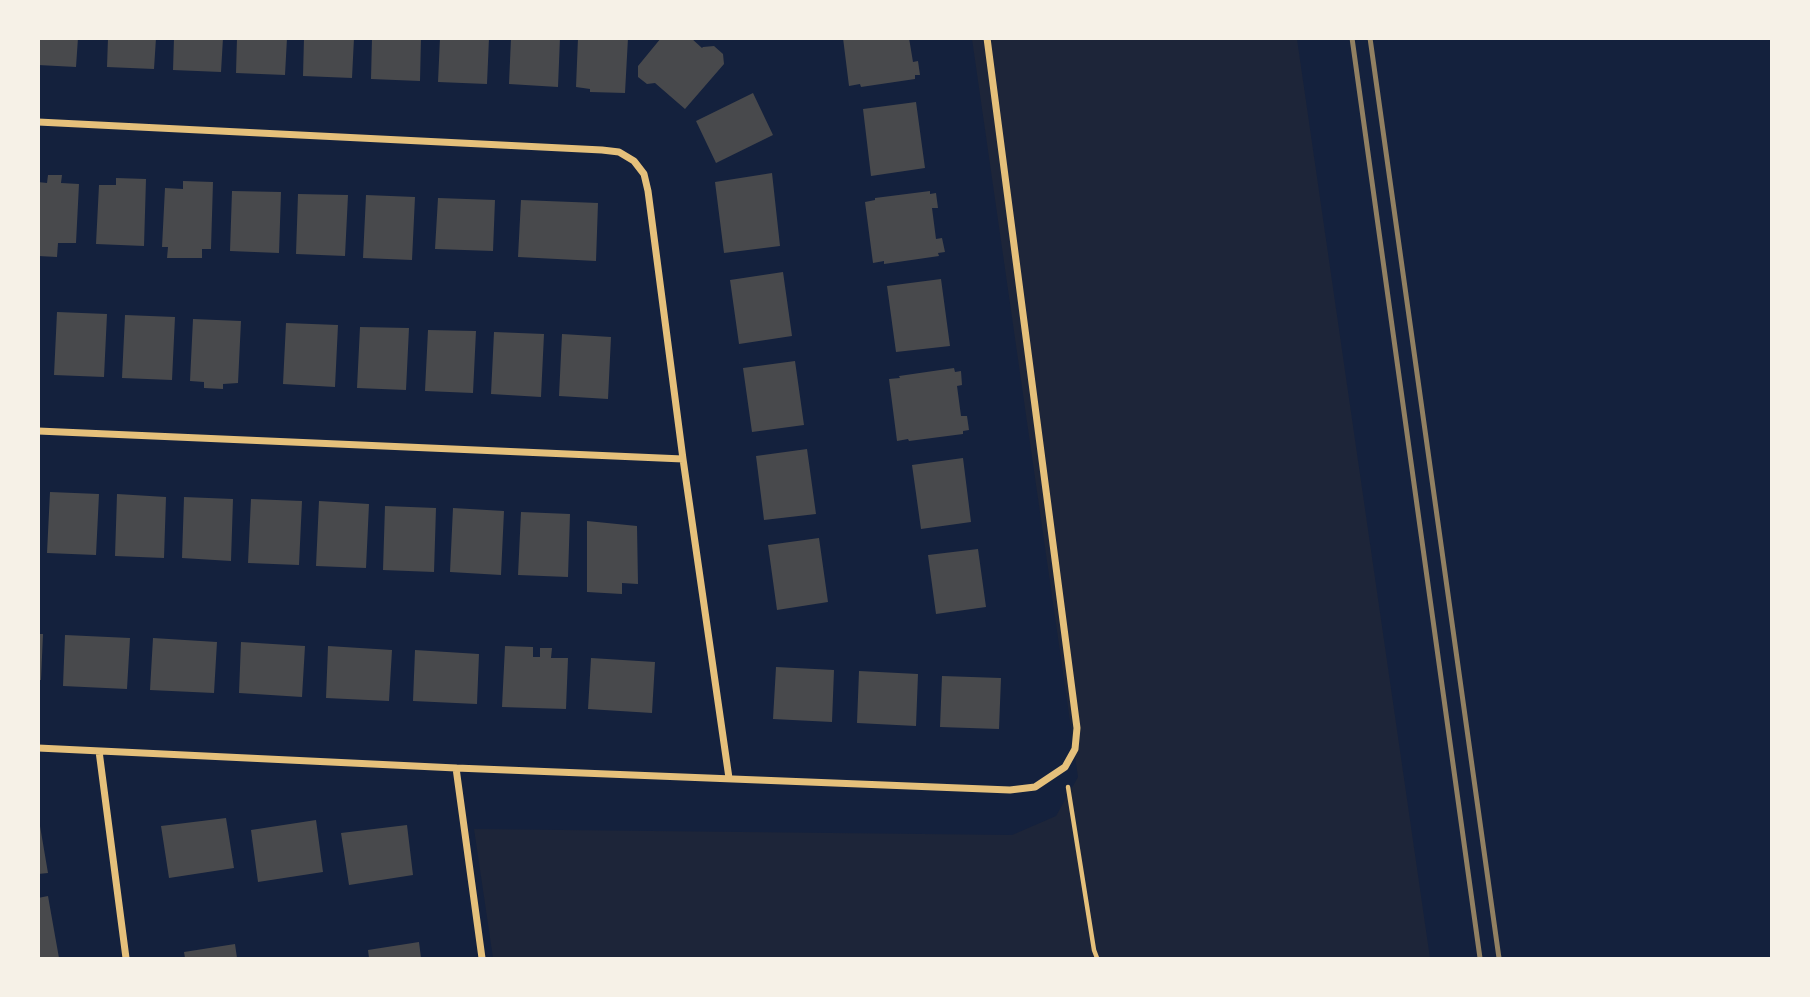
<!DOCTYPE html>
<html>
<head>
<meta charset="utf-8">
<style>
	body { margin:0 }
	#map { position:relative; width:1810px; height:997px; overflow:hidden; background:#14213d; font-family:"Alegreya Sans",sans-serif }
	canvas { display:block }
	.frame { position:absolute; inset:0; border:40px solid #f6f1e7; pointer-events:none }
</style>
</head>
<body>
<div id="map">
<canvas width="1810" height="997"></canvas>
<div class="frame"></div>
</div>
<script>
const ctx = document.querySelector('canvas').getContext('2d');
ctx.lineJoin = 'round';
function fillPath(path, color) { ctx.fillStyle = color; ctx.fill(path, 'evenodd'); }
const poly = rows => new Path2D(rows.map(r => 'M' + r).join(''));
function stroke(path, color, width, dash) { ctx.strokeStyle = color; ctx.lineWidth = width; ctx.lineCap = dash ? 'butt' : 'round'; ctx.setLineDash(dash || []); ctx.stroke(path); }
const green = poly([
	[972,39,1297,39,1430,958,493,958,474,829,1012,835,1056,816,1078,777]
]);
const building = poly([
	[38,38,78,38,76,67,38,65],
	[108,38,156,38,154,69,107,67],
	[174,38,223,38,221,72,173,70],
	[237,38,287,38,285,75,236,73],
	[304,38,354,38,352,78,303,76],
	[372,38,421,38,420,81,371,79],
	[440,38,489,38,487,84,438,82],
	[511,38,560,38,558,87,509,84],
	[578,38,628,38,625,93,590,92,590,89,576,87],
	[661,38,691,38,702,48,703,47,714,46,723,54,724,64,685,109,655,83,647,84,638,77,638,66],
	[843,38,909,38,913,62,918,61,920,75,915,75,915,79,861,87,860,84,849,86],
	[753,93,773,135,716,163,696,121],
	[916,102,925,168,871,176,863,109],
	[772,173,780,246,724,253,715,182],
	[48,175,62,175,61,183,79,184,76,243,58,243,57,257,38,256,38,182,47,183],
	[116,178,146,179,144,246,96,244,99,185,116,185],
	[183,181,213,182,211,249,202,249,202,258,167,258,168,247,162,247,165,188,183,189],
	[232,191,281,192,279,253,230,251],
	[930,191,930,194,936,193,938,208,932,208,936,239,942,238,945,252,938,253,939,256,884,264,884,261,873,263,865,202,875,200,875,198],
	[298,194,348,195,345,256,296,254],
	[366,195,415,197,412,260,363,258],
	[438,198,495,200,493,251,435,249],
	[521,200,598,203,596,261,518,257],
	[783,272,792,336,739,344,730,280],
	[941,279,950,346,896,352,887,286],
	[57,312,107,314,104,377,54,375],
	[125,315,175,317,172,380,122,378],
	[193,319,241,321,238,383,223,384,223,389,204,388,204,382,190,381],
	[286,323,338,325,335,387,283,384],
	[360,327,409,328,406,390,357,388],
	[428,330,476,331,473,393,425,391],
	[494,332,544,334,541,397,491,394],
	[562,334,611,337,608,399,559,396],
	[795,361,804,425,752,432,743,368],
	[954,368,955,372,961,371,962,385,957,386,961,416,967,416,969,430,963,431,963,434,909,441,908,439,897,441,889,379,900,378,899,376],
	[807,449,816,514,764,520,756,456],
	[963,458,971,522,921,529,912,465],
	[50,492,99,494,96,555,47,553],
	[117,494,166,497,164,558,115,556],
	[184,497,233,499,231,561,182,558],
	[251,499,302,501,299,565,248,563],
	[319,501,369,504,366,568,316,566],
	[385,506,436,508,434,572,383,570],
	[453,508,504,511,501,575,450,572],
	[521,512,570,514,568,577,518,575],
	[587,521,637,526,638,584,622,583,622,594,587,592],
	[819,538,828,602,777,610,768,545],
	[978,549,986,607,936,614,928,555],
	[38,634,43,634,41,680,38,680],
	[65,635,130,638,127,689,63,686],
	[153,638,217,642,214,693,150,690],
	[241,642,305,646,302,697,239,693],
	[328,646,392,650,389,701,326,698],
	[505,646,533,647,533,657,540,657,540,648,552,648,551,658,568,658,566,709,502,707],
	[415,650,479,654,477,704,413,701],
	[591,658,655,662,652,713,588,709],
	[776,667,834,670,832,722,773,719],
	[859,671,918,674,916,726,857,723],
	[942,676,1001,678,999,729,940,727],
	[226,818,234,868,169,878,161,826],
	[316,820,323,872,258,882,251,830],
	[407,825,413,875,349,885,341,833],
	[40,826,48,873,38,874,38,827],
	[48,896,54,930,59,958,38,958,38,898],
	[419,942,421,958,369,958,368,950],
	[235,944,237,958,185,958,184,952]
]);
const path = poly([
	[1068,787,1094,950,1097,958]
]);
const minor = poly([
	[38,122,602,150,619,152,634,161,644,174,648,191,683,459,729,778],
	[38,431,683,459],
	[38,748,456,768,1010,790,1035,787,1065,767,1075,749,1077,728,987,38],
	[99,751,126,958],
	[456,768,482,958]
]);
const rail = poly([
	[1352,38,1480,958],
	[1370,38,1499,958]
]);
fillPath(green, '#1d2539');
fillPath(building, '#48494c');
stroke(path, '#e5c07b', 4.5);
stroke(minor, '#e5c07b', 7);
stroke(rail, '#918062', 5);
</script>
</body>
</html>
